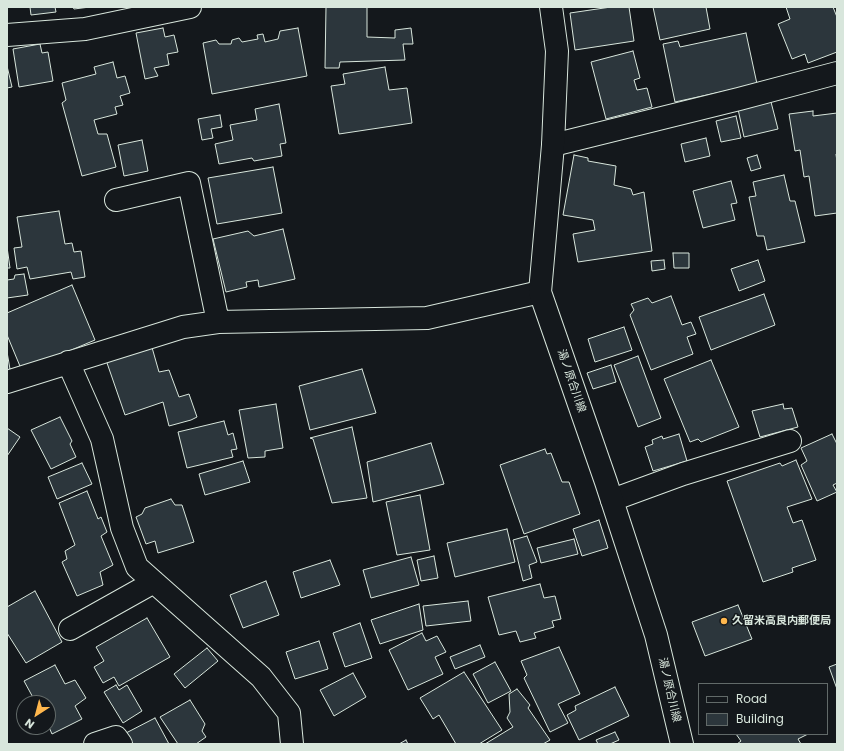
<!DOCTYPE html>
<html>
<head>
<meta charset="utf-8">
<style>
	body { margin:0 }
	#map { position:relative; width:844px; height:751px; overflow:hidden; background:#14181c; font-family:Poppins,sans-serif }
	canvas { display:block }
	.frame { position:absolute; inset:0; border:8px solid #d8e6dc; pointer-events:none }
	.legend { position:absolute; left:698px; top:683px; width:130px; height:52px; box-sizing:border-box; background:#14181c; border:1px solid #626a69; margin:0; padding:5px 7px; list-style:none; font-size:12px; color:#d8e6dc }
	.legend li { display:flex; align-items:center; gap:8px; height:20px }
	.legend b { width:20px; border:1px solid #626a69 }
	.north { position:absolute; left:16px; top:695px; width:40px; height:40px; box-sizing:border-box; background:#14181c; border:1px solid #626a69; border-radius:50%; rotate:216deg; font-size:11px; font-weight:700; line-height:16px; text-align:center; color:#d8e6dc }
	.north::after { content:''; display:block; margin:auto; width:14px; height:18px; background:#ffb74d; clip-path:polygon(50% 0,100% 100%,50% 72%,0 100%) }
</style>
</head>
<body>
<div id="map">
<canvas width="844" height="751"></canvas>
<div class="frame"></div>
<ul class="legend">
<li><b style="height:5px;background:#14181c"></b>Road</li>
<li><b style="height:11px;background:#2c363c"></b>Building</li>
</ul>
<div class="north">N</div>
</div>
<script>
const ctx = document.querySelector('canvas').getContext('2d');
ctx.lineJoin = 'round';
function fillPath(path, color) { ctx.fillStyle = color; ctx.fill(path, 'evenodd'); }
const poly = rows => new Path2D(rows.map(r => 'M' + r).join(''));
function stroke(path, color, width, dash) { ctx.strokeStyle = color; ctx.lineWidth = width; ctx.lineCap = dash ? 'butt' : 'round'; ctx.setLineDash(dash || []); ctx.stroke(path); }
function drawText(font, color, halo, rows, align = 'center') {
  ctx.font = font + ' Poppins,"Noto Sans JP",sans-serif'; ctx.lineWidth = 3; ctx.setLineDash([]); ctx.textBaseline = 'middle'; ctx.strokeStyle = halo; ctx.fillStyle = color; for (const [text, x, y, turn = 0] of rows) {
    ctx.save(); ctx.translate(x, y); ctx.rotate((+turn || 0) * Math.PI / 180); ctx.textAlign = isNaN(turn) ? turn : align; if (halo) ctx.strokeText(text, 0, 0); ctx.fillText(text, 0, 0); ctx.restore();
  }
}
const building = poly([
	[30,7,55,7,56,12,31,15,30,7],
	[73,7,90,7,74,9,73,7],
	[326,7,367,7,367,37,395,38,395,30,411,28,413,44,403,44,405,60,340,62,339,68,325,68,326,7],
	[611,7,629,7,634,41,575,50,570,13,611,7],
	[653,7,706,7,710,29,660,40,653,7],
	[786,7,833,7,837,17,837,52,808,63,805,54,792,59,778,24,790,19,786,7],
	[163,28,165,37,174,35,178,52,167,54,169,65,154,68,158,76,145,79,136,33,163,28],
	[298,28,307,76,212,94,203,43,216,40,219,44,231,44,232,40,239,38,242,42,258,39,257,35,263,34,265,42,278,39,280,31,298,28],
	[746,33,757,84,675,102,663,44,678,41,680,47,746,33],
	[40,44,42,53,48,52,53,81,19,87,13,49,40,44],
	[633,51,640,78,634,80,637,90,647,88,652,107,606,119,591,62,633,51],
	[113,62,117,78,125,76,130,93,120,96,123,105,115,107,117,114,94,120,98,134,107,134,116,167,82,176,62,103,66,100,62,83,96,74,94,67,113,62],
	[7,66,12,87,7,88,7,66],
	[385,67,389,90,407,88,412,123,339,134,331,86,345,84,343,74,385,67],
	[771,102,778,129,744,137,738,109,771,102],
	[279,104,286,143,280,144,282,156,254,161,252,158,219,164,215,144,233,140,230,125,257,120,255,109,279,104],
	[813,111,813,116,837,113,837,153,836,154,837,162,837,213,815,216,809,176,804,177,800,150,795,151,789,114,813,111],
	[220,115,222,127,211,129,213,138,202,140,198,119,220,115],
	[736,116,741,138,721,142,716,121,736,116],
	[706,138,710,156,685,162,681,144,706,138],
	[142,140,148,171,124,176,118,145,142,140],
	[574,155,588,158,588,161,616,166,614,185,631,189,633,195,644,192,652,251,578,262,573,234,595,230,593,220,563,215,574,155],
	[757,155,761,168,751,171,747,158,757,155],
	[273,167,282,213,217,224,208,178,273,167],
	[784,175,790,201,795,201,805,242,767,250,764,236,757,236,749,197,756,196,753,182,784,175],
	[731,181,737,203,731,204,735,220,703,228,693,191,731,181],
	[59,211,65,244,72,243,74,252,81,251,85,277,73,279,71,272,30,279,27,267,17,269,14,248,22,247,17,217,59,211],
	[283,229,295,279,259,287,258,280,246,282,247,287,226,292,213,239,248,231,254,236,283,229],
	[7,247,10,268,7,268,7,247],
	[673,253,689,253,689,268,674,268,673,253],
	[664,260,665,269,652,271,651,261,664,260],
	[758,260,765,281,739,291,731,269,758,260],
	[24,274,28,295,7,298,7,280,14,279,15,275,24,274],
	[72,285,95,340,22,371,7,335,7,313,72,285],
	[764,294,775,325,711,350,699,317,764,294],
	[671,296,682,325,691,322,696,334,687,337,693,354,651,370,630,315,634,310,631,304,648,298,652,303,671,296],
	[624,327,632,350,595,362,588,339,624,327],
	[151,344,159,372,169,370,179,397,189,394,197,417,191,420,169,426,163,402,125,415,106,360,151,344],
	[7,352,10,369,7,370,7,352],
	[638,356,661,418,638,427,614,365,638,356],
	[711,360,739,427,701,442,698,439,690,442,664,379,711,360],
	[611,365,616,382,593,389,587,373,611,365],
	[362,369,376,413,310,430,299,386,362,369],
	[276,404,283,448,265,451,265,457,248,458,239,410,276,404],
	[783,404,784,409,792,408,798,427,760,437,752,411,783,404],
	[60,417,72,441,70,444,76,457,51,469,31,430,60,417],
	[224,421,228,435,233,433,237,449,231,450,233,457,187,468,178,432,224,421],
	[352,427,367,498,332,503,313,439,310,438,352,427],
	[7,428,20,437,7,456,7,428],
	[679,434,687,461,653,471,645,447,653,444,652,440,662,436,663,439,679,434],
	[832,434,837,444,837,483,833,485,837,492,817,501,801,465,807,461,801,448,832,434],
	[431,443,444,484,373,502,367,462,431,443],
	[545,449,547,454,551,453,562,482,569,482,580,514,524,534,500,465,545,449],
	[796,460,812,499,787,507,793,523,802,520,816,560,792,568,793,572,763,582,727,481,780,463,782,466,796,460],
	[243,461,250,482,205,495,199,474,243,461],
	[82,463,92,484,57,499,48,477,82,463],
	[87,491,98,519,101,517,107,532,101,536,113,565,100,572,103,585,77,596,62,562,67,559,65,551,75,545,59,503,87,491],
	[420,495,430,550,397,555,386,502,420,495],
	[171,499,175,505,182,505,194,542,158,553,155,541,146,544,136,517,142,514,145,508,171,499],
	[599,520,608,548,582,556,573,529,599,520],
	[507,529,515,562,455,577,447,543,507,529],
	[527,536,537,562,529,565,532,578,523,581,513,540,527,536],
	[574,539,578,554,541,563,537,548,574,539],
	[434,556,438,578,421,581,417,560,434,556],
	[411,557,419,585,371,598,363,570,411,557],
	[330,560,340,585,301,598,293,572,330,560],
	[266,581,279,615,243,628,230,595,266,581],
	[540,584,544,598,555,596,561,619,552,621,554,627,534,633,536,638,520,642,516,631,499,635,488,597,540,584],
	[35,591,62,642,26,663,7,633,7,607,35,591],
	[468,601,471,621,426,626,423,606,468,601],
	[419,604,423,630,380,644,371,620,419,604],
	[738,605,752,639,705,656,692,622,738,605],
	[147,618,170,657,119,686,114,677,103,683,94,667,104,661,96,647,147,618],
	[360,623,372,658,345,667,333,633,360,623],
	[422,633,426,641,437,636,446,652,435,657,443,674,408,690,389,650,422,633],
	[319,641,328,669,295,679,286,652,319,641],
	[480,645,485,657,455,669,450,657,480,645],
	[559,647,580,694,558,704,568,723,550,732,524,678,527,675,521,661,559,647],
	[207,648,218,661,185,688,174,674,207,648],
	[495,662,511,691,488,703,473,674,495,662],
	[837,664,837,689,829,667,837,664],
	[55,665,65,684,75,680,86,698,75,706,82,719,52,734,48,725,48,703,36,703,24,681,55,665],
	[464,672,502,730,479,744,456,744,439,715,433,719,420,698,464,672],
	[353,673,366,697,334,716,320,690,353,673],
	[116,685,119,690,127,685,142,711,123,723,104,692,116,685],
	[615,687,629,716,579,740,567,715,576,710,575,706,615,687],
	[517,689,530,705,528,708,550,740,543,744,485,744,513,727,507,718,510,712,509,694,517,689],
	[190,700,205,724,202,731,206,737,196,744,178,744,160,717,190,700],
	[155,718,169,744,133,744,126,733,155,718],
	[615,732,619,740,610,744,598,744,596,740,615,732],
	[736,734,808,734,798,739,801,744,737,744,741,741,736,734],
	[406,740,408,744,399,744,406,740]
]);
const minor = poly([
	[7,35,85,29,190,7],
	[553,145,739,99,837,73],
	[116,200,189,183,218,322],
	[68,362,102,439,122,528,137,567,261,677,289,713,292,744],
	[7,382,183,327,218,322,427,318,540,292],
	[612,500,683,474,790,441],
	[70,629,154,582],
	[95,744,116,737,121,744]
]);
const major = poly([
	[551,7,557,51,553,145,540,292,606,482,656,635,682,744]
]);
const markers = [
	[724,621,4,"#ffb74d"]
];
const streetNames = [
	["湯ノ原合川線",571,381,71],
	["湯ノ原合川線",669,690,77]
];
const poiNames = [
	["久留米高良内郵便局",732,621]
];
fillPath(building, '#2c363c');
stroke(building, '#d8e6dc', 1);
stroke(minor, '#d8e6dc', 24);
stroke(major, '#d8e6dc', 24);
stroke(minor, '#14181c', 22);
stroke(major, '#14181c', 22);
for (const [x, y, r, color] of markers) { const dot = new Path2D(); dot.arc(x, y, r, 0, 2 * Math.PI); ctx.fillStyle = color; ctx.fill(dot); stroke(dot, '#14181c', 1.5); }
drawText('11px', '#d8e6dc', '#14181c', streetNames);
drawText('bold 11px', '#d8e6dc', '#14181c', poiNames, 'left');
</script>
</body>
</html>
